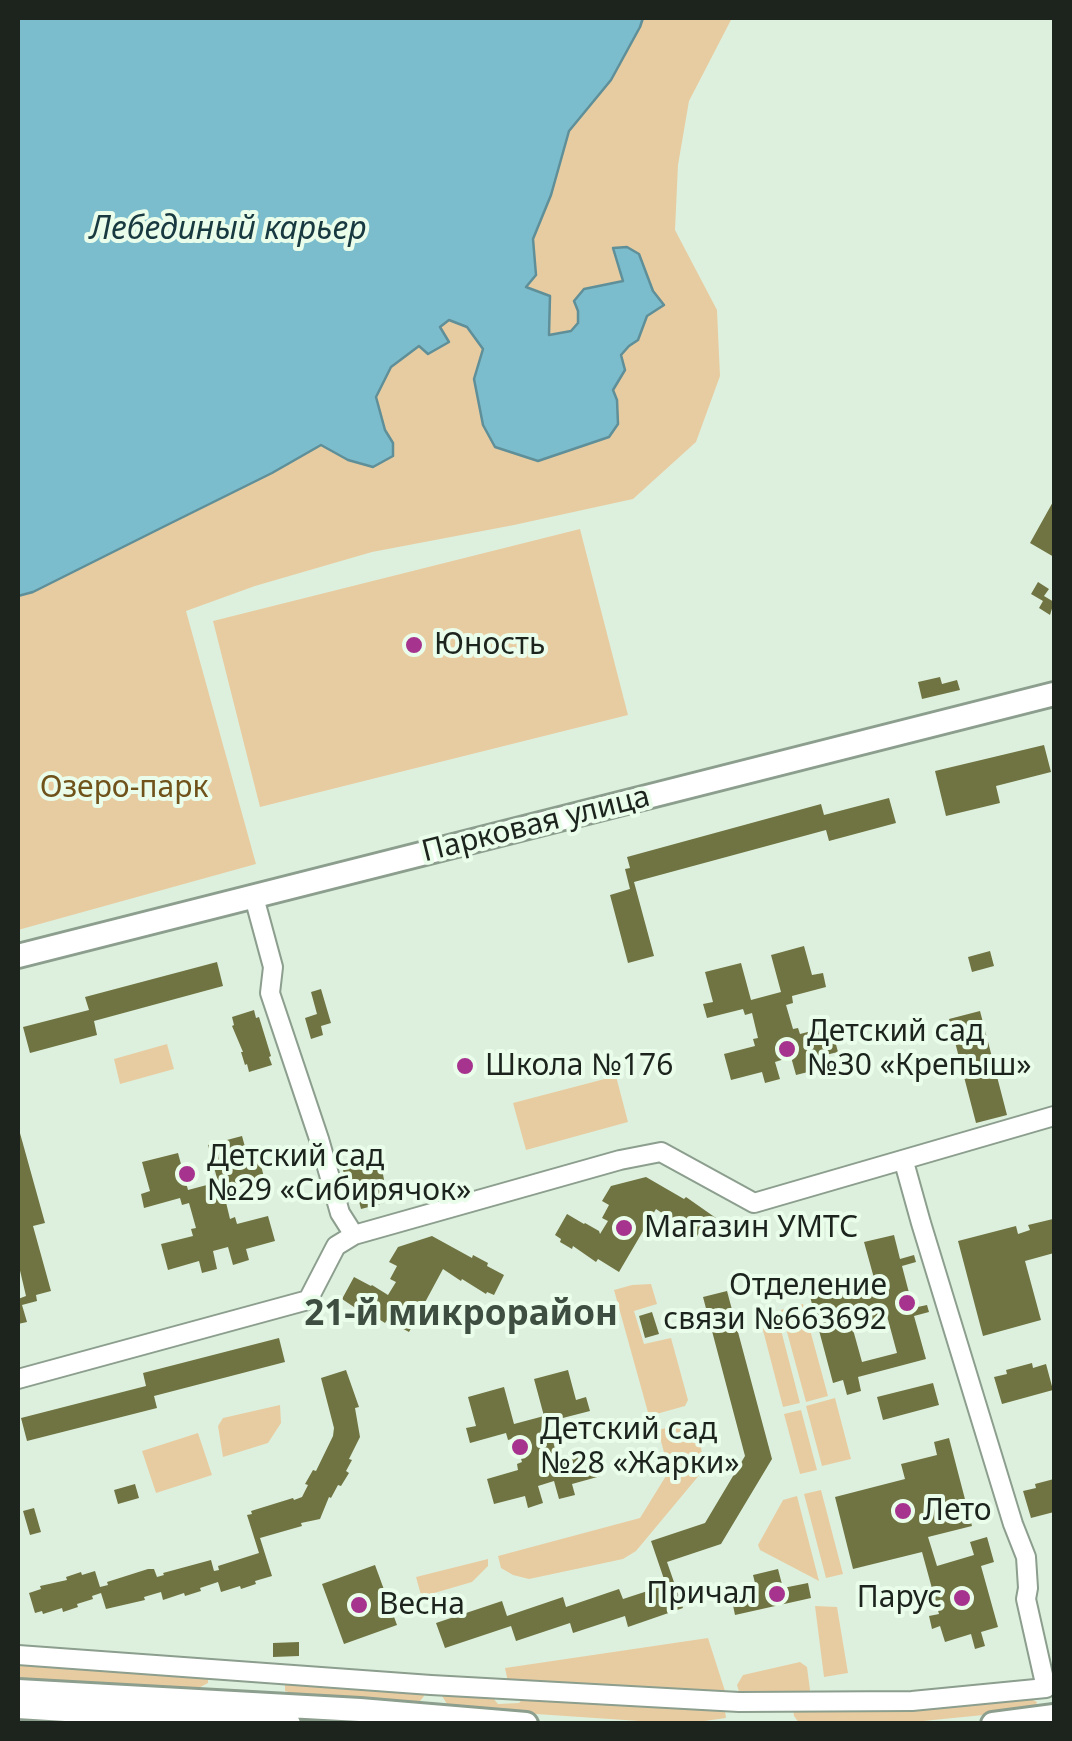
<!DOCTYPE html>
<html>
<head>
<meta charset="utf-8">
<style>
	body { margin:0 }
	#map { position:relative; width:1072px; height:1741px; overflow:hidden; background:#ddf0de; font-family:"Noto Sans",sans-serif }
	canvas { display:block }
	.frame { position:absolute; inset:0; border:20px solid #1d241e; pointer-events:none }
</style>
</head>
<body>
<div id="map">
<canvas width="1072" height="1741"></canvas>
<div class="frame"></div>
</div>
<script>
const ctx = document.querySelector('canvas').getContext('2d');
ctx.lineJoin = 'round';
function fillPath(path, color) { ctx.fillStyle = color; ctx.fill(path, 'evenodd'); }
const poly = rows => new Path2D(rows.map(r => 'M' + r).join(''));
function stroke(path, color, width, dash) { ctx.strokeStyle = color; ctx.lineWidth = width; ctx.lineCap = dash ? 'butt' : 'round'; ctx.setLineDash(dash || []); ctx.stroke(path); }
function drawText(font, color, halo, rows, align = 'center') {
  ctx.font = font + ' "Noto Sans",sans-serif'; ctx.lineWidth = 8; ctx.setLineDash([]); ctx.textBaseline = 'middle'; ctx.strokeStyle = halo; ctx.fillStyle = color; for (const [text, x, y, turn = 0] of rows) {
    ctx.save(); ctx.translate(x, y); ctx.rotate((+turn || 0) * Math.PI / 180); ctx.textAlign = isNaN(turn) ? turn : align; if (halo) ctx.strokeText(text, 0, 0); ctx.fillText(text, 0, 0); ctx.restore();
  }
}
const green = poly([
	[643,18,732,18,689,101,678,165,675,230,717,310,720,376,696,442,633,499,514,525,372,552,255,586,186,611,256,864,18,930,18,596,33,592,165,526,272,473,321,444,348,460,393,443,385,430,375,397,391,367,449,320,466,327,483,349,474,379,538,461,565,451,618,424,617,400,613,390,625,370,620,355,629,346,638,340,647,316,664,304,653,291,639,254,614,249,624,281,578,311,578,323,571,331,549,335,526,287,533,239,551,195,569,131,611,80,640,27],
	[580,529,628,715,260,807,213,621],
	[167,1044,174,1069,120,1084,114,1059],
	[616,1076,628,1122,526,1150,513,1103],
	[651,1284,657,1304,634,1311,644,1344,671,1338,688,1400,685,1406,649,1416,614,1290,632,1285],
	[803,1304,828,1396,806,1402,781,1310],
	[776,1311,800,1403,783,1407,759,1315],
	[835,1398,851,1459,822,1466,806,1406],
	[280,1405,281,1423,268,1443,223,1457,218,1426,223,1418],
	[801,1410,817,1470,800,1474,784,1414],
	[693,1421,699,1431,703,1463,701,1473,636,1551,623,1559,529,1579,513,1575,501,1568,498,1556,640,1518,669,1471,658,1430],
	[198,1433,212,1475,156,1493,142,1451],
	[821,1490,843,1574,826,1578,804,1494],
	[797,1496,819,1581,760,1550,758,1545,783,1500],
	[488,1559,488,1566,472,1582,424,1596,421,1595,416,1577],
	[815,1606,837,1607,848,1673,824,1677],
	[708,1638,725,1691,722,1696,509,1687,505,1668],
	[18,1662,208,1673,208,1683,189,1693,18,1683],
	[800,1662,807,1667,810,1690,807,1695,740,1695,737,1685,743,1675],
	[285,1683,423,1691,424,1696,418,1704,301,1696,285,1691],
	[489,1693,498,1704,519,1703,526,1695,725,1711,726,1718,683,1724,463,1709,447,1704,442,1696,443,1694],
	[1023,1695,1037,1702,1034,1710,903,1723,799,1723,794,1716,793,1709]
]);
const water = poly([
	[18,18,643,18,640,27,611,80,569,131,551,195,533,239,536,275,526,287,550,296,549,335,571,331,578,323,578,311,574,301,584,289,623,281,613,248,627,247,639,254,653,291,664,305,647,316,638,340,629,346,621,355,625,370,613,390,617,400,618,424,609,437,538,461,495,447,483,425,474,379,483,349,467,327,449,320,440,327,449,342,428,354,419,346,391,367,376,397,385,430,393,443,393,456,373,467,348,460,321,445,272,473,165,526,33,592,18,596,18,18]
]);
const building = poly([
	[1054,500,1054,557,1030,543],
	[1038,582,1049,589,1044,596,1054,602,1050,615,1039,608,1043,601,1031,594],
	[940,677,942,684,957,680,960,690,922,699,918,682],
	[1044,745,1051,772,996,786,1000,803,946,816,935,771],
	[889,798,896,823,829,841,826,830,634,882,654,956,628,963,610,895,630,889,625,869,630,868,627,857,821,804,824,815],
	[804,946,812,975,823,973,826,987,792,996,793,1003,786,1005,793,1029,798,1028,800,1034,831,1026,838,1052,809,1059,812,1071,796,1075,791,1057,775,1062,780,1079,765,1083,762,1072,731,1080,724,1054,755,1046,753,1039,758,1038,752,1013,745,1015,743,1009,707,1018,703,1004,713,1002,705,972,741,963,751,1000,781,992,771,955],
	[990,951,994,966,972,972,968,957],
	[217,962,223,986,94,1021,97,1035,30,1053,23,1027,89,1010,85,997],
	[321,989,331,1023,321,1026,323,1035,311,1039,305,1018,317,1014,311,992],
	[254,1010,256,1018,259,1017,271,1056,269,1057,272,1065,249,1072,247,1064,245,1065,241,1052,243,1052,232,1026,234,1025,232,1017],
	[980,1011,1007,1115,976,1123,949,1019],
	[18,1126,45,1223,33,1226,51,1291,36,1295,37,1301,22,1305,27,1322,18,1324,18,1299,26,1296,18,1262],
	[242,1136,250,1165,260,1162,264,1177,229,1186,231,1192,224,1194,230,1219,235,1217,237,1224,268,1216,275,1241,246,1249,249,1260,233,1265,228,1247,213,1251,217,1269,202,1273,199,1261,168,1270,161,1244,193,1236,191,1229,196,1228,189,1203,182,1205,180,1198,144,1208,141,1194,150,1191,142,1162,178,1153,188,1190,218,1182,208,1145],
	[379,1152,388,1202,361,1209,356,1190,348,1192,341,1161],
	[646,1177,684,1199,686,1197,716,1218,705,1237,699,1233,697,1236,674,1220,673,1223,661,1216,662,1213,656,1209,619,1272,598,1259,596,1262,573,1246,572,1249,560,1242,561,1239,555,1235,567,1214,584,1224,585,1223,599,1231,600,1234,608,1221,602,1218,609,1205,602,1201,611,1186],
	[1053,1219,1054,1253,1025,1261,1041,1320,983,1336,958,1241,1016,1226,1018,1234,1030,1230,1028,1225],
	[894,1235,900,1259,914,1255,916,1262,902,1266,913,1308,927,1305,929,1312,914,1316,926,1359,858,1377,861,1391,847,1395,843,1380,833,1383,808,1289,816,1287,817,1293,851,1284,854,1295,877,1289,864,1242],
	[887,1316,897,1353,862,1362,852,1326],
	[432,1236,472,1258,473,1255,488,1263,487,1266,504,1275,494,1295,487,1292,486,1294,462,1279,461,1281,443,1269,409,1332,387,1320,385,1323,361,1308,360,1311,342,1299,354,1277,371,1286,372,1285,388,1295,396,1282,390,1279,397,1266,389,1262,398,1247],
	[727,1291,772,1459,721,1544,667,1562,683,1608,628,1627,625,1616,573,1633,570,1623,516,1641,511,1626,445,1648,436,1623,502,1601,507,1616,563,1597,566,1607,619,1589,623,1599,666,1585,651,1541,705,1523,745,1456,703,1297],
	[652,1312,659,1334,645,1338,639,1316],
	[279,1338,285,1362,154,1396,157,1408,27,1441,21,1418,146,1386,143,1373],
	[1032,1363,1033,1368,1046,1364,1053,1390,1002,1404,994,1377,1007,1374,1006,1370],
	[346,1370,359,1407,355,1408,360,1437,349,1459,352,1460,346,1471,349,1473,341,1486,338,1485,331,1498,329,1497,320,1519,301,1523,302,1526,260,1538,272,1576,255,1581,256,1584,241,1589,240,1586,221,1592,218,1582,200,1588,201,1591,185,1596,184,1593,163,1600,161,1592,144,1597,145,1600,106,1609,101,1593,92,1596,93,1599,77,1604,78,1607,63,1612,62,1608,43,1614,42,1611,35,1613,29,1593,41,1589,40,1586,67,1580,66,1577,81,1572,82,1575,95,1571,100,1587,108,1585,107,1582,148,1569,154,1569,157,1577,164,1575,163,1573,211,1560,214,1571,219,1570,218,1566,259,1553,247,1515,252,1514,251,1511,293,1498,294,1500,302,1497,308,1485,305,1484,313,1470,316,1471,333,1436,334,1428,321,1378],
	[568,1370,576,1400,586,1397,590,1411,555,1420,557,1427,550,1429,556,1453,561,1452,563,1458,594,1450,601,1476,572,1484,575,1495,559,1499,554,1481,538,1486,543,1503,528,1508,525,1496,494,1504,487,1479,518,1470,517,1464,522,1462,515,1438,508,1440,506,1433,470,1443,466,1428,476,1426,468,1397,504,1387,514,1424,544,1416,534,1379],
	[933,1383,939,1405,883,1420,877,1397],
	[949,1438,972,1526,928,1537,937,1566,974,1555,970,1542,987,1537,994,1562,981,1566,998,1627,981,1632,985,1646,975,1649,971,1634,945,1642,940,1626,932,1629,929,1616,939,1614,922,1552,853,1569,835,1497,905,1479,901,1464,937,1455,934,1442],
	[1054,1479,1054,1512,1031,1518,1023,1491,1036,1488,1035,1484],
	[135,1484,139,1498,118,1504,114,1490],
	[34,1508,41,1532,30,1535,23,1511],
	[375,1565,397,1625,344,1644,322,1584],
	[778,1569,783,1588,808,1583,811,1598,735,1615,731,1596,757,1591,753,1575],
	[299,1642,299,1656,273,1657,273,1643]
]);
const street = poly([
	[254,897,273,967,270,993,319,1139,340,1213,354,1235,620,1160,661,1152,754,1203,1054,1116],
	[18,1379,308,1300,336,1246,354,1235],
	[18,1655,431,1685,739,1702,912,1701,1046,1688,1026,1599,1028,1588,1026,1557,1013,1524,921,1223,904,1162]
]);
const secondary = poly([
	[18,956,1054,694],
	[18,1691,360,1710,526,1724],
	[18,1707,289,1724],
	[993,1724,1054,1716]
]);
const markers = [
	[414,645,10,"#a6338d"],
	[787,1049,10,"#a6338d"],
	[465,1066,10,"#a6338d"],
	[187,1174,10,"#a6338d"],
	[624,1228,10,"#a6338d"],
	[907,1303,10,"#a6338d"],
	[520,1447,10,"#a6338d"],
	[903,1511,10,"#a6338d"],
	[777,1594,10,"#a6338d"],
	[962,1598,10,"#a6338d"],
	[359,1605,10,"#a6338d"]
];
const poiNames = [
	["Юность",434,645],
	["Детский сад",807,1032],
	["№30 «Крепыш»",807,1066],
	["Школа №176",485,1066],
	["Детский сад",207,1157],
	["№29 «Сибирячок»",207,1191],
	["Магазин УМТС",644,1228],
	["Отделение",887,1286,"right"],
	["связи №663692",887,1320,"right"],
	["Детский сад",540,1430],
	["№28 «Жарки»",540,1464],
	["Лето",923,1511],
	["Причал",757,1594,"right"],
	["Парус",942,1598,"right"],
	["Весна",379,1605]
];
const parkNames = [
	["Озеро-парк",124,788]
];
const streetNames = [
	["Парковая улица",536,825,-14]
];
const waterNames = [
	["Лебединый карьер",228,230]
];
const quarterNames = [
	["21-й микрорайон",461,1315]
];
fillPath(green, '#e8cca1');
fillPath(water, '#7bbdcd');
stroke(water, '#5f8f98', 2.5);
fillPath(building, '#707442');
stroke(street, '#8c9e8d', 22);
stroke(secondary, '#8c9e8d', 28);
stroke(street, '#fff', 18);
stroke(secondary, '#fff', 22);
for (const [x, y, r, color] of markers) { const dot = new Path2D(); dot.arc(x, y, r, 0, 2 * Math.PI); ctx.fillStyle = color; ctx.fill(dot); stroke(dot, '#eafdeb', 4); }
drawText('30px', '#1d241e', '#eafdeb', poiNames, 'left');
drawText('30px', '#70521b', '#eafdeb', parkNames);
drawText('30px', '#1d241e', '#eafdeb', streetNames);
drawText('italic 32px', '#183940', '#eafdeb', waterNames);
drawText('bold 35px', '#3e4e40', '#eafdeb', quarterNames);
</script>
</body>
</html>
